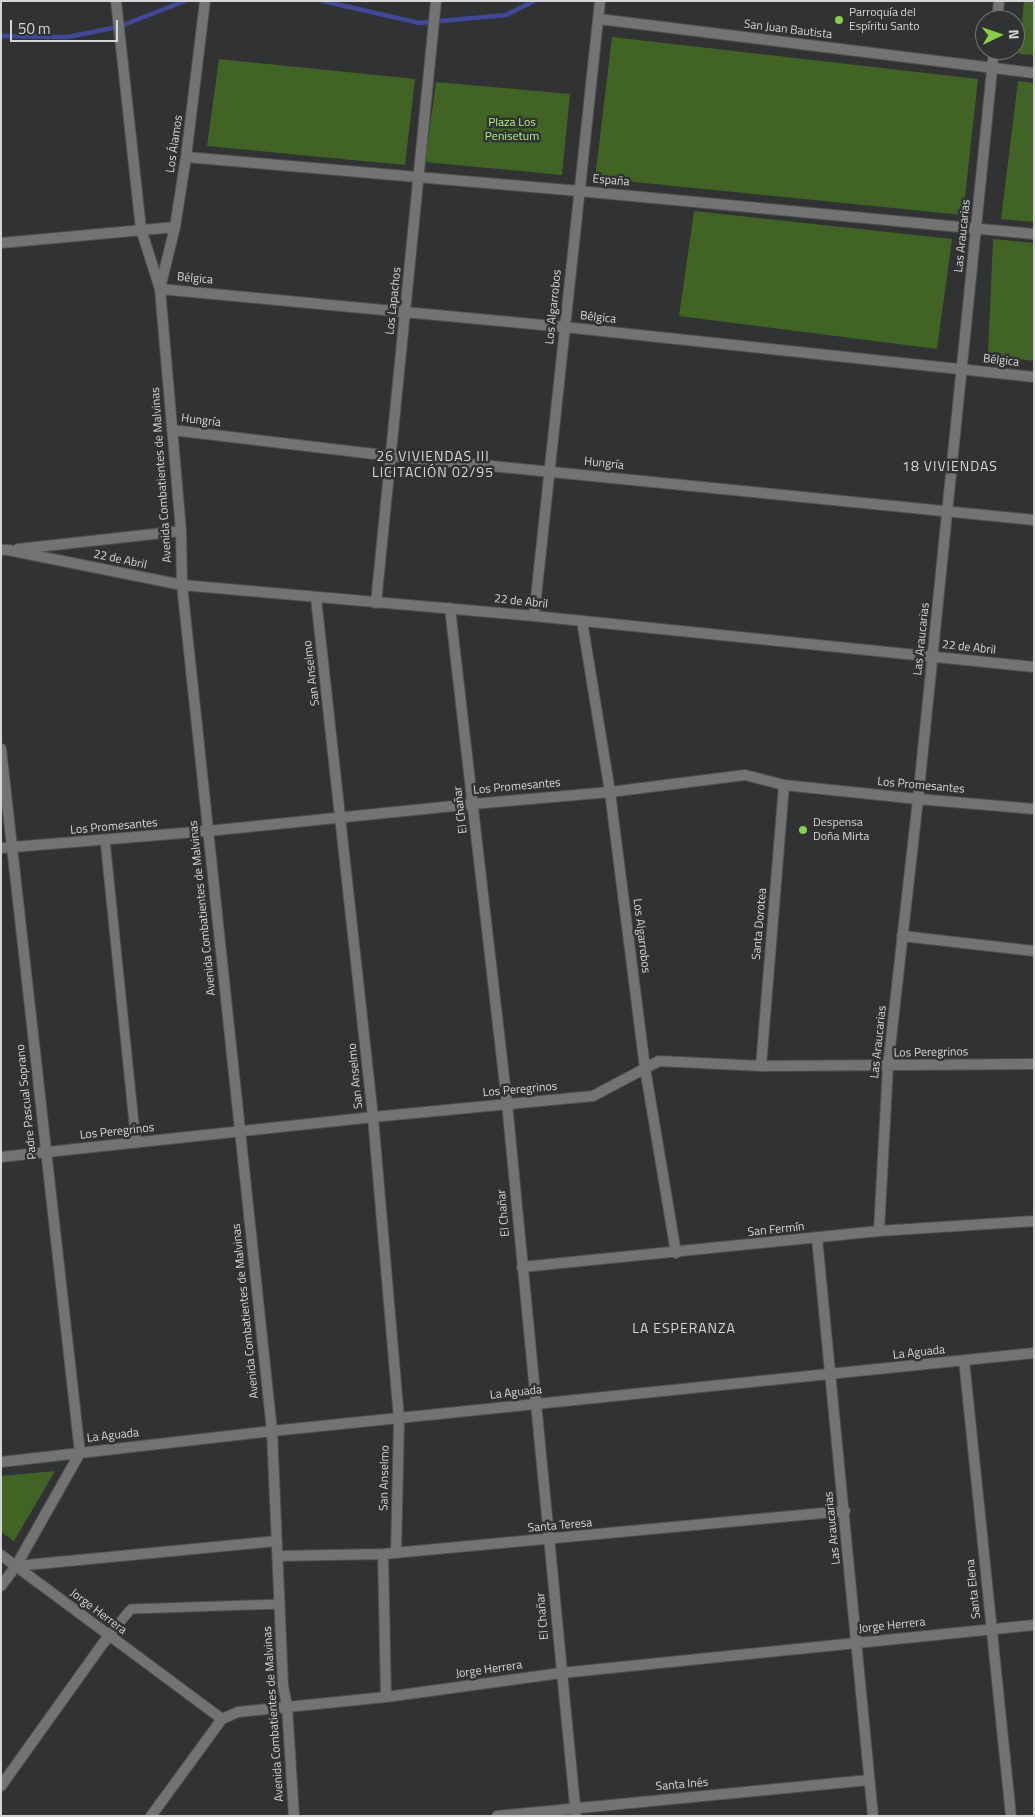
<!DOCTYPE html>
<html>
<head>
<meta charset="utf-8">
<style>
	body { margin:0 }
	#map { position:relative; width:1035px; height:1817px; overflow:hidden; background:#313234; font-family:"Titillium Web",sans-serif }
	canvas { display:block }
	.frame { position:absolute; inset:0; border:2px solid #d5d6d7; pointer-events:none }
	.north { position:absolute; left:975px; top:10px; width:50px; height:50px; box-sizing:border-box; background:#313234; border:1px solid #737475; border-radius:50%; rotate:87deg; font-size:14px; font-weight:700; line-height:20px; text-align:center; color:#d5d6d7 }
	.north::after { content:''; display:block; margin:auto; width:18px; height:22px; background:#88cf49; clip-path:polygon(50% 0,100% 100%,50% 72%,0 100%) }
	.scale { position:absolute; left:10px; top:20px; width:108px; height:22px; box-sizing:border-box; border:2px solid #d5d6d7; border-top:0; padding-left:6px; font-size:15px; line-height:18px; white-space:nowrap; color:#d5d6d7; -webkit-text-stroke:4px #313234; paint-order:stroke }
</style>
</head>
<body>
<div id="map">
<canvas width="1035" height="1817"></canvas>
<div class="frame"></div>
<div class="north">N</div>
<div class="scale">50 m</div>
</div>
<script>
const ctx = document.querySelector('canvas').getContext('2d');
ctx.lineJoin = 'round';
function fillPath(path, color) { ctx.fillStyle = color; ctx.fill(path, 'evenodd'); }
const poly = rows => new Path2D(rows.map(r => 'M' + r).join(''));
function stroke(path, color, width, dash) { ctx.strokeStyle = color; ctx.lineWidth = width; ctx.lineCap = dash ? 'butt' : 'round'; ctx.setLineDash(dash || []); ctx.stroke(path); }
function drawText(font, color, halo, rows, align = 'center') {
  ctx.font = font + ' "Titillium Web",sans-serif'; ctx.lineWidth = 5; ctx.setLineDash([]); ctx.textBaseline = 'middle'; ctx.strokeStyle = halo; ctx.fillStyle = color; for (const [text, x, y, turn = 0] of rows) {
    ctx.save(); ctx.translate(x, y); ctx.rotate((+turn || 0) * Math.PI / 180); ctx.textAlign = isNaN(turn) ? turn : align; if (halo) ctx.strokeText(text, 0, 0); ctx.fillText(text, 0, 0); ctx.restore();
  }
}
const green = poly([
	[1024,1,1034,1,1034,55,1019,54],
	[612,37,978,79,963,215,595,178],
	[219,59,415,79,405,165,207,146],
	[1018,81,1034,83,1034,222,1001,219],
	[436,82,570,94,562,175,425,162],
	[694,211,952,239,937,349,679,316],
	[993,239,1034,243,1034,361,988,355],
	[55,1471,14,1541,1,1532,1,1476]
]);
const stream = poly([
	[323,1,419,23,506,15,534,1],
	[1,36,67,37,118,27,185,1]
]);
const lane = poly([
	[105,840,136,1143],
	[109,1635,131,1609,280,1604]
]);
const street = poly([
	[116,1,141,229,160,289,181,531,182,585,272,1431,283,1686,287,1706,294,1816],
	[599,19,1034,73],
	[997,20,999,1],
	[186,157,579,191,1034,234],
	[1,243,175,227],
	[160,288,175,227,186,157,205,1],
	[160,289,564,327,1034,377],
	[172,430,391,456,1034,520],
	[18,549,181,531],
	[1,550,8,550,182,585,534,616,1034,667],
	[316,598,373,1117,399,1419,396,1553],
	[376,603,436,1],
	[450,608,507,1103,576,1816],
	[534,616,600,1],
	[582,621,610,792,645,1068,676,1253],
	[1,749,80,1453,16,1566,1,1586],
	[1,848,208,831,473,804,610,792,745,775,784,785,918,799,1034,809],
	[902,936,1034,951],
	[761,1066,784,785],
	[1,1157,373,1117,593,1096,659,1061,761,1066,1034,1064],
	[879,1231,888,1066,918,799,994,50],
	[817,1238,873,1816],
	[522,1267,879,1231,1034,1221],
	[964,1360,1011,1816],
	[1,1462,272,1431,1034,1353],
	[383,1554,386,1697],
	[1,1555,222,1719],
	[278,1556,383,1554,845,1511],
	[16,1566,277,1541],
	[222,1719,238,1712,386,1697,561,1673,1034,1625],
	[1,1786,109,1635],
	[151,1816,222,1719],
	[497,1816,869,1780]
]);
const markers = [
	[839,20,5,"#88cf49"],
	[803,830,5,"#88cf49"]
];
const poiNames = [
	["Parroquía del",849,13],
	["Espíritu Santo",849,27],
	["Despensa",813,823],
	["Doña Mirta",813,837]
];
const streetNames = [
	["San Juan Bautista",788,30,7],
	["Los Álamos",175,144,-82],
	["España",611,181,5],
	["Las Araucarias",963,236,-84],
	["Bélgica",195,279,5],
	["Los Lapachos",394,301,-84],
	["Los Algarrobos",554,307,-84],
	["Bélgica",598,318,6],
	["Bélgica",1001,361,6],
	["Hungría",201,421,7],
	["Hungría",604,464,6],
	["Avenida Combatientes de Malvinas",162,475,-94],
	["22 de Abril",120,560,12],
	["22 de Abril",521,602,6],
	["Las Araucarias",922,639,-84],
	["22 de Abril",969,648,6],
	["San Anselmo",312,673,-97],
	["Los Promesantes",921,786,5],
	["Los Promesantes",517,787,-5],
	["El Chañar",461,810,-97],
	["Los Promesantes",114,827,-5],
	["Avenida Combatientes de Malvinas",203,908,-96],
	["Santa Dorotea",760,924,-85],
	["Los Algarrobos",641,936,83],
	["Las Araucarias",879,1042,-84],
	["Los Peregrinos",931,1053,-1],
	["San Anselmo",356,1076,-96],
	["Los Peregrinos",520,1090,-5],
	["Padre Pascual Soprano",27,1102,-96],
	["Los Peregrinos",117,1132,-6],
	["El Chañar",504,1213,-95],
	["San Fermín",776,1230,-6],
	["Avenida Combatientes de Malvinas",246,1311,-96],
	["La Aguada",919,1353,-6],
	["La Aguada",516,1393,-6],
	["La Aguada",113,1436,-6],
	["San Anselmo",385,1478,-89],
	["Santa Teresa",560,1526,-5],
	["Las Araucarias",833,1528,-96],
	["Santa Elena",974,1589,-96],
	["Jorge Herrera",98,1612,37],
	["El Chañar",543,1616,-95],
	["Jorge Herrera",892,1626,-6],
	["Jorge Herrera",489,1670,-8],
	["Avenida Combatientes de Malvinas",274,1714,-94],
	["Santa Inés",682,1785,-5]
];
const parkNames = [
	["Plaza Los",512,123],
	["Penisetum",512,137]
];
const neighbourhoodNames = [
	["26 VIVIENDAS III",433,458],
	["LICITACIÓN 02/95",433,474],
	["18 VIVIENDAS",950,468],
	["LA ESPERANZA",684,1330]
];
fillPath(green, '#416324');
stroke(stream, '#404998', 4.5);
stroke(lane, '#4f5051', 11);
stroke(street, '#4f5051', 12);
stroke(lane, '#727372', 9);
stroke(street, '#727372', 10);
for (const [x, y, r, color] of markers) { const dot = new Path2D(); dot.arc(x, y, r, 0, 2 * Math.PI); ctx.fillStyle = color; ctx.fill(dot); stroke(dot, '#313234', 2); }
drawText('12px', '#d5d6d7', '#313234', poiNames, 'left');
drawText('12px', '#d5d6d7', '#313234', streetNames);
drawText('12px', '#b0f07f', '#313234', parkNames);
ctx.letterSpacing = '1px';
drawText('14px', '#d5d6d7', '#313234', neighbourhoodNames);
ctx.letterSpacing = '0px';
</script>
</body>
</html>
